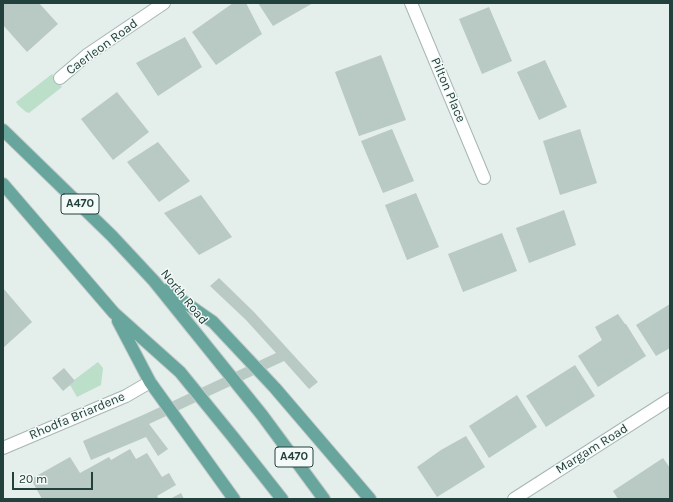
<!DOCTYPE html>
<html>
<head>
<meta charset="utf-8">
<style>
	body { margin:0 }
	#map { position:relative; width:673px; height:502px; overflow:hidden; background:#e4eeeb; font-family:Karla,sans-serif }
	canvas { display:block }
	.frame { position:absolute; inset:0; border:4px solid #22403c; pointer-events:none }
	.scale { position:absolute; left:12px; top:472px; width:81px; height:18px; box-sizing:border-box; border:2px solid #22403c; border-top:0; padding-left:5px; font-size:12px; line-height:14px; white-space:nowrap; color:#22403c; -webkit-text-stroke:3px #f4faf8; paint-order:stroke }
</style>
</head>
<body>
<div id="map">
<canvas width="673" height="502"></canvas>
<div class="frame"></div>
<div class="scale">20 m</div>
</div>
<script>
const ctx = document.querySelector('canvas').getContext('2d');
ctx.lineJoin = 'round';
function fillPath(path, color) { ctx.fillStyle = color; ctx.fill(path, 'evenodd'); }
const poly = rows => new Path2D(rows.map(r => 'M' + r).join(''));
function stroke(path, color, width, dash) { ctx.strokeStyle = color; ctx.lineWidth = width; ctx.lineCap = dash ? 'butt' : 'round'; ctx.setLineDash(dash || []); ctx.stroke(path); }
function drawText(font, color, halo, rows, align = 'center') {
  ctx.font = font + ' Karla,sans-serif'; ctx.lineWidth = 3; ctx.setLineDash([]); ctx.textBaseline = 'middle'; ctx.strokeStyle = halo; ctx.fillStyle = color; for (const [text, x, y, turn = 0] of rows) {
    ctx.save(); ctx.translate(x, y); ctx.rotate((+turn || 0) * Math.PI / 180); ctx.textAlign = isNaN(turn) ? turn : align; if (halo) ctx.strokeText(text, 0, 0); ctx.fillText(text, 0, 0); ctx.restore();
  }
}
const green = poly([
	[52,74,62,87,29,113,26,112,18,105,16,102],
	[98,362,103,368,101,385,77,397,70,385,75,381,74,380]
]);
const building = poly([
	[3,3,39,3,58,24,27,52,3,25],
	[233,3,246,3,262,34,216,65,192,32],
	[258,3,313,3,273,26],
	[489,7,512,61,482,74,459,19],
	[185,37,202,67,158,96,136,63],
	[381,55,406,120,359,136,335,72],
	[545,60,567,107,539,120,517,72],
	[117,92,149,132,113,160,81,119],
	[392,129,414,181,383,193,361,141],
	[580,129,597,183,560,195,543,141],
	[158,142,190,181,159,202,127,162],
	[416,193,439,247,407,260,385,205],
	[201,195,232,237,199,255,164,213],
	[564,210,576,245,529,263,516,228],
	[502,233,517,271,463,292,448,254],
	[219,278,254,312,318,382,309,389,284,361,149,424,168,449,158,456,146,437,91,460,83,441,143,415,276,353,246,320,210,286],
	[3,288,32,322,3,348],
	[670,304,670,348,656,356,636,325],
	[618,314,625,324,626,324,646,356,598,387,578,356,602,340,595,327],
	[575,365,595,396,546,427,526,396],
	[64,368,75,381,63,391,52,378],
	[517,395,537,427,489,458,469,426],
	[466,436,485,467,437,497,417,467,441,450],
	[130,449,136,459,147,453,162,477,169,473,176,485,157,496,159,499,42,499,31,479,70,457,80,473,109,457,111,460],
	[663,458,670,468,670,499,618,499,613,491],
	[181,493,184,499,170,499]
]);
const street = poly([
	[411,3,484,178],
	[60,78,87,55,164,3],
	[3,448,126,396,150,382],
	[514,499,670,399]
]);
const primary = poly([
	[3,130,112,236,154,281,262,415,324,499],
	[3,184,114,313,180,372,233,437,282,499],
	[167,290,213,322,275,388,370,499],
	[118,321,150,382,234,499]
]);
const shields = [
	[80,204,38],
	[294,457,38]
];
const shieldNames = [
	["A470",80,204],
	["A470",294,457]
];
const streetNames = [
	["Caerleon Road",102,47,-36],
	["Pilton Place",448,90,67],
	["North Road",184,297,51],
	["Rhodfa Briardene",77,416,-23],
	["Margam Road",592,449,-32]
];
fillPath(green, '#bcdfca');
fillPath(building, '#b9c9c4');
stroke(street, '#a6b6b3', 14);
stroke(primary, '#c1cac8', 14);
stroke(street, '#fff', 12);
stroke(primary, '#67a59d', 12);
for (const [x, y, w] of shields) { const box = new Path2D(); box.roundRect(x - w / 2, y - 10, w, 20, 3); ctx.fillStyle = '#f4faf8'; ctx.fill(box); stroke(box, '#22403c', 1); }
drawText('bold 12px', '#22403c', null, shieldNames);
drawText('13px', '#22403c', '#f4faf8', streetNames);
</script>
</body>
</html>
